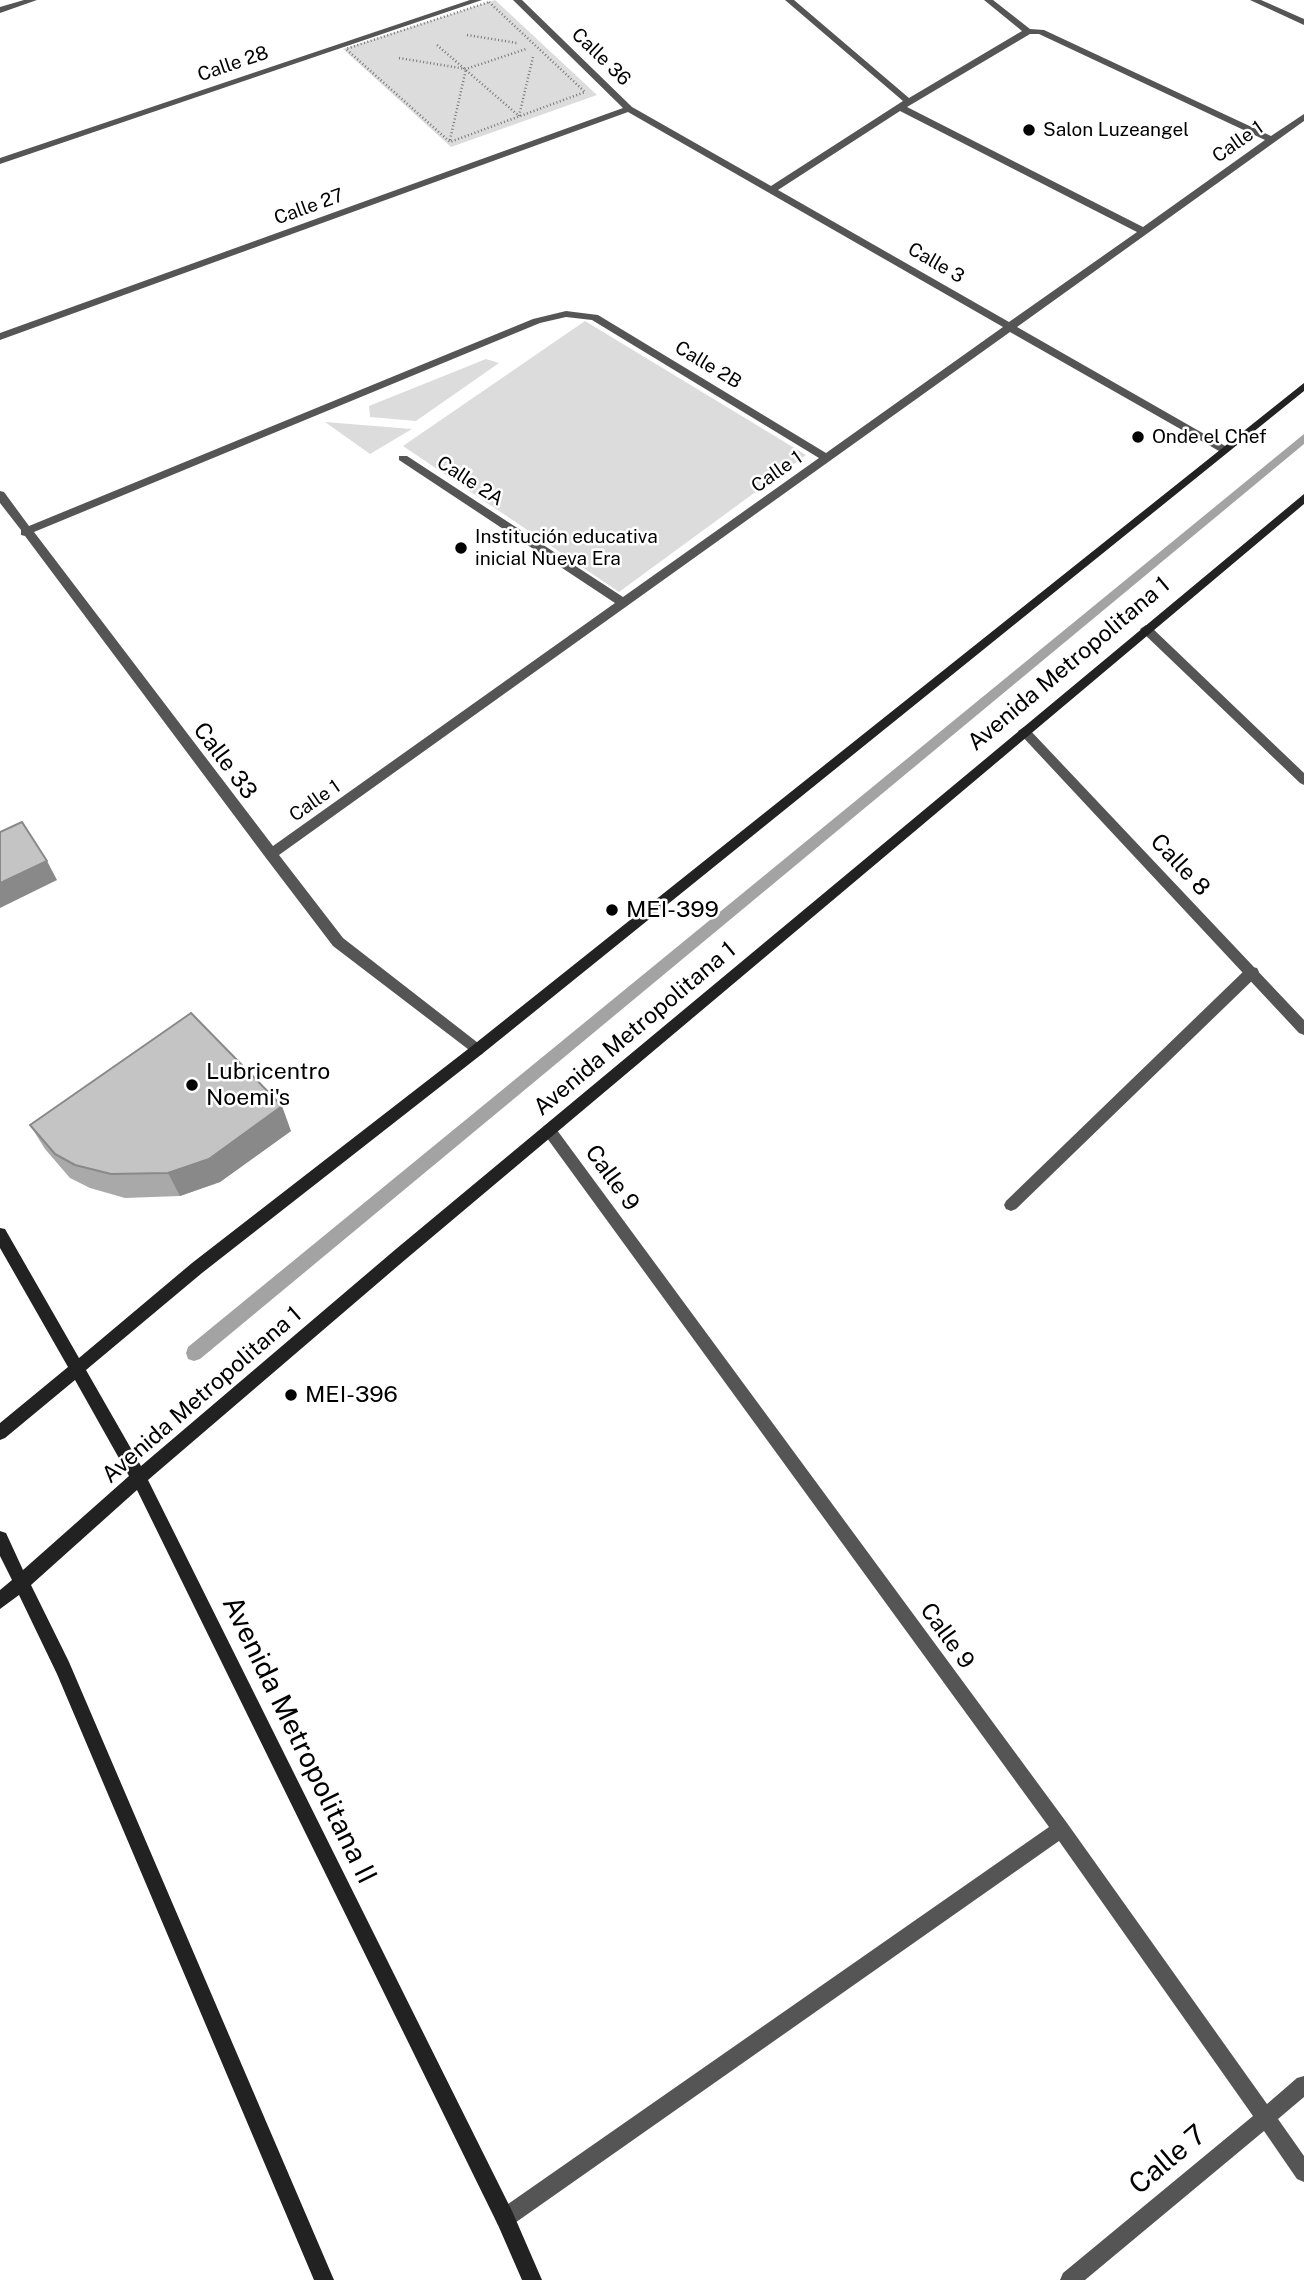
<!DOCTYPE html>
<html>
<head>
<meta charset="utf-8">
<style>
	body { margin:0 }
	canvas { display:block; background:#fff }
</style>
</head>
<body>
<canvas width="1304" height="2280"></canvas>
<script>
const ctx = document.querySelector('canvas').getContext('2d');
ctx.lineJoin = 'round';
function fillPath(path, color) { ctx.fillStyle = color; ctx.fill(path, 'evenodd'); }
const poly = rows => new Path2D(rows.map(r => 'M' + r).join(''));
function stroke(path, color, width, dash) { ctx.strokeStyle = color; ctx.lineWidth = width; ctx.lineCap = dash ? 'butt' : 'round'; ctx.setLineDash(dash || []); ctx.stroke(path); }
function drawText(font, color, halo, rows, align = 'center') {
  ctx.font = font + ' "Public Sans",sans-serif'; ctx.lineWidth = 5; ctx.setLineDash([]); ctx.textBaseline = 'middle'; ctx.strokeStyle = halo; ctx.fillStyle = color; for (const [text, x, y, turn = 0] of rows) {
    ctx.save(); ctx.translate(x, y); ctx.rotate((+turn || 0) * Math.PI / 180); ctx.textAlign = isNaN(turn) ? turn : align; if (halo) ctx.strokeText(text, 0, 0); ctx.fillText(text, 0, 0); ctx.restore();
  }
}
const green = poly([
	[495,0,597,95,451,147,343,49],
	[585,321,806,455,619,592,403,446],
	[486,359,499,363,416,421,370,417,369,406],
	[325,422,412,429,370,454]
]);
const stream = poly([
	[1304,434,1304,444,200,1359,194,1361,188,1359,186,1353,188,1347,1304,434]
]);
const path = poly([
	[489,2,585,92,450,142,346,49,489,2],
	[467,35,517,43],
	[437,45,519,116,533,57],
	[399,58,466,69,526,49],
	[450,140,466,69]
]);
const lane = poly([
	[1252,967,1257,968,1259,972,1257,976,1016,1209,1011,1211,1006,1209,1004,1205,1006,1201,1247,968,1252,967]
]);
const street = poly([
	[24,0,37,0,0,13,0,7,24,0],
	[470,0,482,0,0,164,0,158,470,0],
	[513,0,522,0,632,107,771,186,903,101,785,0,794,0,909,98,1022,31,984,0,993,0,1030,29,1044,30,1271,136,1304,114,1304,121,1017,327,1227,447,1227,451,1219,451,1010,332,279,855,343,938,482,1046,484,1050,482,1054,477,1056,333,946,266,858,25,536,21,535,21,530,0,503,0,491,4,492,29,526,533,319,566,311,598,315,826,453,1003,327,628,112,0,340,0,333,623,108,513,0],
	[1030,34,1039,34,1265,140,1143,227,907,107,1030,34],
	[900,111,1137,232,1009,322,778,190,900,111],
	[566,317,592,320,819,458,623,597,407,456,399,456,399,460,615,603,273,846,34,532,540,323,566,317],
	[1250,0,1261,0,1304,19,1304,25,1250,0],
	[1146,625,1150,626,1304,773,1304,785,1300,783,1142,632,1140,629,1146,625],
	[1024,727,1028,728,1304,1020,1304,1035,1299,1033,1020,734,1018,731,1024,727],
	[549,1124,554,1126,1067,1823,1267,2104,1297,2078,1304,2076,1304,2097,1278,2119,1304,2156,1304,2182,1297,2179,1264,2131,1085,2280,1060,2280,1063,2273,1253,2116,1059,1841,512,2225,505,2228,498,2225,495,2218,498,2211,1049,1827,544,1134,542,1130,544,1126,549,1124]
]);
const secondary = poly([
	[1304,383,1304,391,482,1054,202,1273,86,1370,141,1466,396,1249,1304,494,1304,504,406,1259,148,1480,512,2211,542,2280,522,2280,498,2225,137,1490,31,1585,69,1662,334,2280,314,2280,57,1674,19,1595,0,1609,0,1590,12,1580,0,1556,0,1531,6,1533,23,1570,129,1476,75,1380,5,1438,0,1440,0,1423,68,1367,0,1248,0,1228,5,1229,79,1358,192,1263,472,1046,1304,383]
]);
const wall = poly([
	[30,1125,291,1131,220,1182,180,1196,125,1198,90,1188,70,1178,45,1149]
]);
const shadedWall = poly([
	[47,861,57,880,0,908,0,883],
	[282,1106,291,1131,220,1182,180,1196,168,1173]
]);
const building = poly([
	[22,822,47,861,0,883,0,832,22,822],
	[191,1013,282,1106,209,1159,168,1173,111,1174,75,1165,55,1154,30,1125,191,1013]
]);
const markers = [
	[1029,130,7,"#000"],
	[1138,437,7,"#000"],
	[461,548,7,"#000"],
	[612,910,7,"#000"],
	[192,1085,7,"#000"],
	[291,1395,7,"#000"]
];
const farStreetnames = [
	["Calle 36",601,57,44],
	["Calle 28",233,64,-19],
	["Calle 1",1238,142,-35],
	["Calle 27",309,207,-20],
	["Calle 3",936,263,30],
	["Calle 2B",708,365,31],
	["Calle 1",777,472,-35],
	["Calle 2A",470,481,33],
	["Calle 1",315,801,-35]
];
const farPoinames = [
	["Salon Luzeangel",1043,130],
	["Onde el Chef",1152,437],
	["Institución educativa",475,537],
	["inicial Nueva Era",475,559]
];
const streetNames = [
	["Avenida Metropolitana 1",1069,664,-40],
	["Calle 33",225,761,53],
	["Calle 8",1180,865,47],
	["Avenida Metropolitana 1",635,1029,-40],
	["Calle 9",612,1178,54],
	["Avenida Metropolitana 1",202,1395,-41],
	["Calle 9",947,1636,54]
];
const poiNames = [
	["MEI-399",626,910],
	["Lubricentro",206,1072],
	["Noemi's",206,1098],
	["MEI-396",305,1395]
];
const nearStreetnames = [
	["Avenida Metropolitana II",299,1740,64],
	["Calle 7",1168,2160,-40]
];
fillPath(green, '#dcdcdc');
fillPath(stream, '#a3a3a3');
stroke(path, '#777', 2.5, [1, 2.5]);
fillPath(lane, '#555');
fillPath(street, '#555');
fillPath(secondary, '#222');
fillPath(wall, '#a9a9a9');
fillPath(shadedWall, '#898989');
fillPath(building, '#c4c4c4');
stroke(building, '#898989', 2);
for (const [x, y, r, color] of markers) { const dot = new Path2D(); dot.arc(x, y, r, 0, 2 * Math.PI); ctx.fillStyle = color; ctx.fill(dot); stroke(dot, '#fff', 2.5); }
drawText('19px', '#000', '#fff', farStreetnames);
drawText('19px', '#000', '#fff', farPoinames, 'left');
drawText('23px', '#000', '#fff', streetNames);
drawText('23px', '#000', '#fff', poiNames, 'left');
drawText('28px', '#000', '#fff', nearStreetnames);
</script>
</body>
</html>
